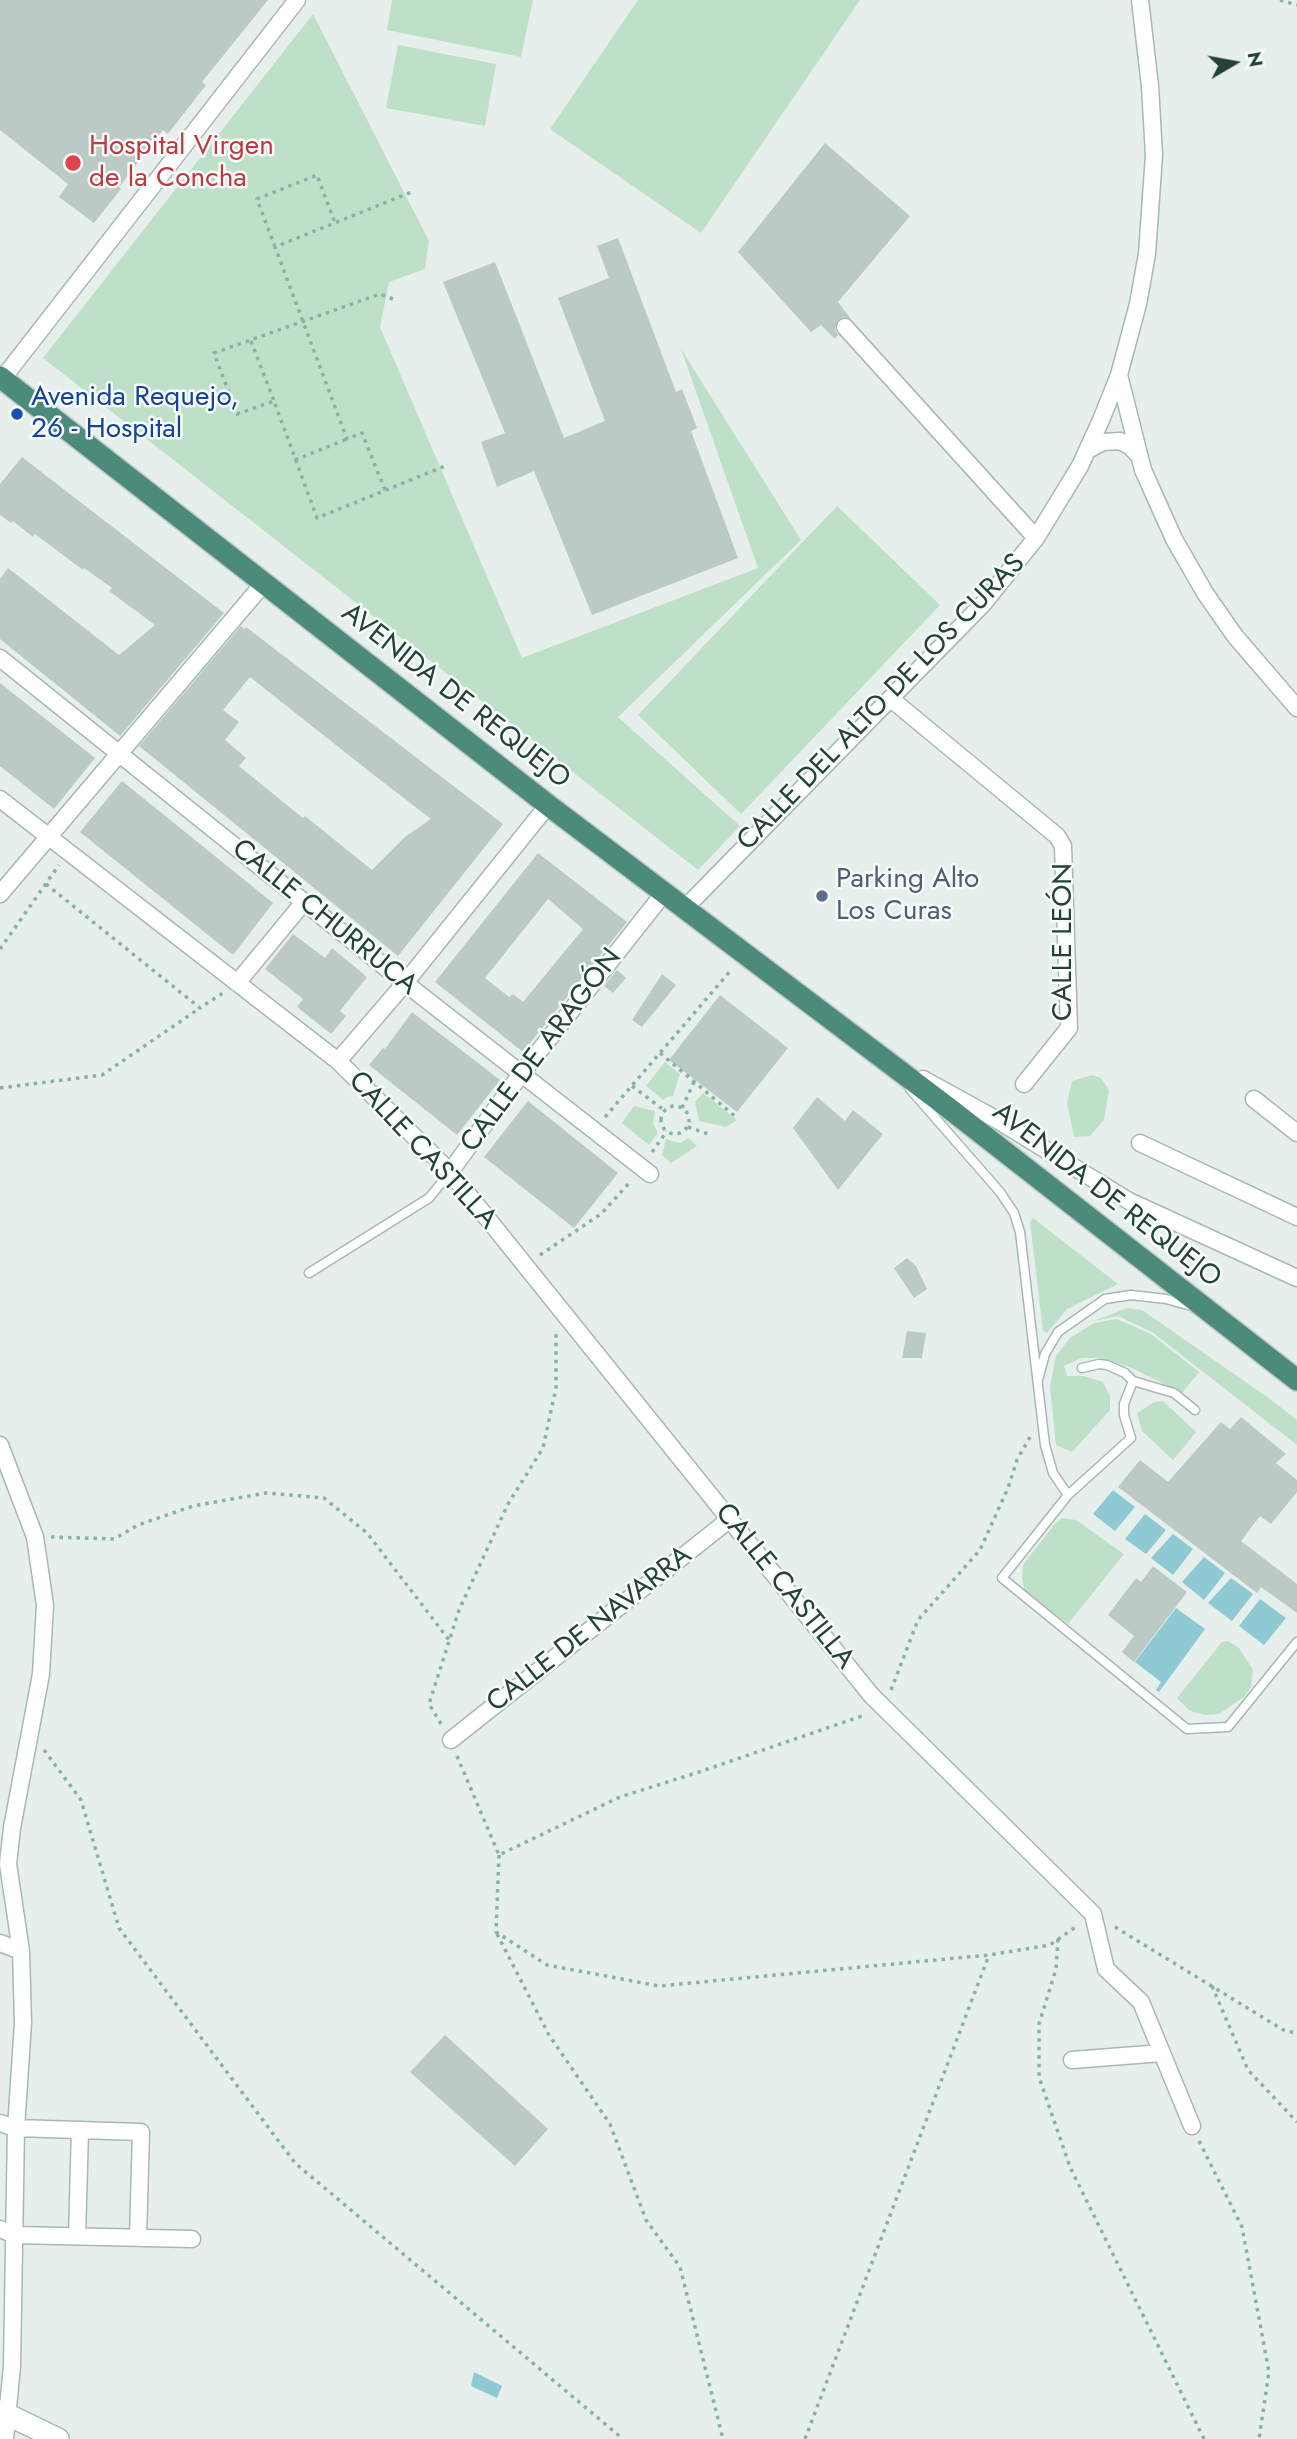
<!DOCTYPE html>
<html>
<head>
<meta charset="utf-8">
<style>
	body { margin:0 }
	#map { position:relative; width:1297px; height:2439px; overflow:hidden; background:#e6efeb; font-family:Jost,sans-serif }
	canvas { display:block }
	.north { position:absolute; left:1199px; top:28px; width:70px; height:70px; -webkit-text-stroke:5px #f7fbf9; paint-order:stroke; rotate:80deg; font-size:19px; font-weight:700; line-height:28px; text-align:center; color:#24423a }
	.north::after { content:''; display:block; margin:auto; width:24px; height:32px; background:#24423a; clip-path:polygon(50% 0,100% 100%,50% 72%,0 100%) }
</style>
</head>
<body>
<div id="map">
<canvas width="1297" height="2439"></canvas>
<div class="north">N</div>
</div>
<script>
const ctx = document.querySelector('canvas').getContext('2d');
ctx.lineJoin = 'round';
function fillPath(path, color) { ctx.fillStyle = color; ctx.fill(path, 'evenodd'); }
const poly = rows => new Path2D(rows.map(r => 'M' + r).join(''));
function stroke(path, color, width, dash) { ctx.strokeStyle = color; ctx.lineWidth = width; ctx.lineCap = dash ? 'butt' : 'round'; ctx.setLineDash(dash || []); ctx.stroke(path); }
function drawText(font, color, halo, rows, align = 'center') {
  ctx.font = font + ' Jost,sans-serif'; ctx.lineWidth = 5; ctx.setLineDash([]); ctx.textBaseline = 'middle'; ctx.strokeStyle = halo; ctx.fillStyle = color; for (const [text, x, y, turn = 0] of rows) {
    ctx.save(); ctx.translate(x, y); ctx.rotate((+turn || 0) * Math.PI / 180); ctx.textAlign = isNaN(turn) ? turn : align; if (halo) ctx.strokeText(text, 0, 0); ctx.fillText(text, 0, 0); ctx.restore();
  }
}
const green = poly([
	[392,0,533,0,521,57,387,30],
	[638,0,860,0,701,233,550,129],
	[313,14,429,241,425,269,389,282,380,327,522,658,758,568,681,349,801,540,618,717,740,826,698,870,43,358],
	[398,45,496,64,485,126,386,108],
	[837,506,940,605,741,814,638,715],
	[665,1062,680,1074,673,1096,667,1097,663,1100,646,1086],
	[1092,1075,1101,1078,1109,1090,1104,1120,1090,1136,1074,1137,1067,1103,1072,1081],
	[703,1093,737,1120,726,1127,699,1121,695,1102],
	[634,1106,655,1111,653,1123,658,1133,649,1145,622,1123],
	[689,1138,697,1146,671,1163,662,1155,666,1139,680,1143],
	[1033,1218,1118,1284,1067,1309,1047,1333,1043,1331,1030,1222],
	[1127,1308,1142,1310,1270,1399,1297,1420,1297,1445,1152,1332,1118,1316,1094,1321],
	[1117,1319,1151,1334,1199,1372,1182,1393,1130,1367,1098,1358,1082,1358,1064,1366,1067,1376,1084,1376,1103,1382,1110,1396,1110,1410,1072,1452,1056,1445,1050,1387,1056,1356,1070,1338,1094,1323],
	[1163,1401,1196,1432,1173,1460,1142,1431,1137,1413,1154,1402],
	[1062,1518,1076,1520,1124,1554,1068,1624,1024,1590,1022,1579,1023,1565,1053,1526],
	[1228,1641,1239,1648,1253,1670,1251,1687,1244,1697,1219,1714,1205,1715,1190,1711,1177,1698,1222,1642]
]);
const water = poly([
	[1113,1490,1135,1507,1115,1531,1093,1514],
	[1145,1514,1166,1530,1146,1554,1125,1539],
	[1173,1534,1193,1549,1173,1575,1151,1558],
	[1204,1557,1225,1573,1204,1600,1182,1582],
	[1231,1578,1253,1594,1232,1621,1208,1603],
	[1260,1599,1286,1618,1264,1645,1239,1626],
	[1176,1608,1205,1629,1159,1692,1156,1690,1161,1682,1135,1662],
	[474,2372,502,2386,497,2398,471,2386]
]);
const building = poly([
	[0,0,268,0,202,82,206,85,168,134,163,130,119,187,121,189,94,223,59,197,68,184,0,130],
	[825,143,910,216,838,302,851,319,843,317,838,320,835,329,838,335,835,339,821,325,811,332,738,252],
	[618,238,676,392,682,389,697,428,691,431,738,558,592,615,534,471,497,487,481,442,505,433,443,282,495,262,564,438,605,421,558,298,609,278,597,246],
	[22,457,224,613,120,736,0,639,0,579,8,568,119,655,155,625,109,591,112,588,84,568,83,570,35,534,33,537,13,521,11,523,0,515,0,484],
	[241,626,244,629,246,627,503,824,398,956,139,746],
	[250,677,370,772,431,819,405,837,372,870,305,816,303,818,293,810,239,766,246,758,225,740,239,722,223,710],
	[0,683,95,758,54,809,0,766],
	[122,781,273,903,233,955,80,832],
	[538,853,627,922,523,1052,435,982],
	[548,899,583,929,523,1002,513,994,509,997,485,978],
	[293,934,325,958,332,948,367,977,340,1011,346,1016,331,1034,297,1007,303,999,265,969],
	[617,970,626,978,613,993,604,986],
	[662,974,676,985,642,1027,632,1020],
	[720,995,788,1048,737,1112,669,1060],
	[412,1012,500,1080,457,1135,369,1065,383,1048,385,1049],
	[817,1097,845,1121,853,1110,883,1134,838,1190,793,1128],
	[528,1101,618,1173,574,1228,484,1157],
	[907,1258,916,1266,927,1289,914,1298,894,1268],
	[907,1331,926,1333,922,1358,902,1358],
	[1241,1417,1286,1454,1276,1463,1297,1480,1297,1492,1271,1524,1260,1516,1241,1541,1297,1584,1297,1613,1261,1587,1257,1593,1118,1487,1140,1460,1168,1482,1221,1422,1230,1429],
	[1153,1566,1187,1592,1134,1662,1122,1652,1134,1636,1108,1615,1136,1578,1141,1582],
	[445,2035,548,2129,515,2166,410,2072]
]);
const path = poly([
	[1280,0,1297,5],
	[275,247,257,199,317,175,335,223],
	[393,299,380,294,214,353,237,414,274,401,317,518,445,466],
	[251,341,274,401],
	[295,460,347,439],
	[385,490,362,433,347,439,275,247,414,191],
	[46,884,200,1008,223,993],
	[0,949,59,865],
	[660,1053,736,1117],
	[632,1086,665,1111],
	[0,1088,102,1075,200,1008],
	'661 1120a14 14 0 1 1 28 0a14 14 0 1 1-28 0Z',
	[682,1108,694,1082],
	[605,1117,732,969],
	[688,1127,708,1134],
	[652,1152,667,1131],
	[540,1255,601,1214,631,1181],
	[51,1537,114,1539,138,1525,193,1506,266,1493,324,1498,367,1533,449,1640],
	[891,1690,918,1620,980,1550,1008,1488,1017,1460,1030,1437],
	[441,1724,429,1704,459,1610,508,1504,543,1448,556,1388,556,1332],
	[44,1750,81,1800,119,1928,295,2163,623,2439],
	[457,1756,499,1855,620,1797,699,1772,865,1715],
	[499,1855,496,1932,547,1965,659,1986,989,1955,1050,1945,1077,1926],
	[1115,1927,1285,2031,1297,2033],
	[497,1934,549,2035,610,2124,646,2220,680,2267,723,2439],
	[1058,1939,1056,1969,1039,2024,1039,2077,1070,2167,1204,2439],
	[1212,1986,1248,2070,1297,2122],
	[1199,2141,1242,2227,1269,2372,1259,2439],
	[805,2439,989,1955]
]);
const service = poly([
	[910,1089,1000,1192,1014,1213,1020,1232,1045,1445,1053,1473,1068,1495,1002,1578,1187,1729,1228,1727,1297,1642],
	[309,1273,429,1198,450,1172],
	[1082,1368,1099,1364,1107,1365,1125,1373,1133,1381],
	[1038,1380,1045,1354,1058,1332,1105,1299,1131,1295,1166,1299,1191,1306],
	[1068,1495,1131,1438,1124,1415,1124,1404,1133,1381,1174,1393,1195,1410]
]);
const minor = poly([
	[845,327,1036,538],
	[1119,375,1143,470,1174,539,1205,593,1235,636,1297,708],
	[0,382,297,0],
	[1088,450,1103,442,1120,441,1130,446,1137,454],
	[0,658,405,983,650,1174],
	[891,699,1057,836,1063,846,1069,1028,1024,1084],
	[0,799,338,1061,450,1172,871,1695,1093,1914,1106,1969,1141,2002,1192,2126],
	[0,894,264,583],
	[685,908,983,604,1036,538,1080,466,1101,420,1119,375,1138,304,1147,254,1154,155,1150,86,1140,0],
	[237,983,304,902],
	[338,1061,405,983,548,805],
	[923,1079,994,1118,1129,1201,1297,1278],
	[1254,1099,1297,1133],
	[1140,1143,1297,1217],
	[450,1172,521,1074,664,893],
	[0,1445,35,1537,45,1605,41,1674,12,1828,8,1864,21,1951,23,2023,16,2128,12,2366,5,2439],
	[451,1740,730,1519],
	[0,1943,21,1951],
	[1072,2060,1162,2053],
	[0,2123,16,2128,141,2132,138,2237],
	[0,2229,15,2235,192,2239],
	[77,2236,80,2130]
]);
const secondary = poly([
	[0,2411,58,2439]
]);
const trunk = poly([
	[0,377,548,805,950,1109,1297,1380]
]);
const markers = [
	[73,163,9,"#e0444e"],
	[17,414,7,"#1a4fb4"],
	[822,896,7,"#5c6f8a"]
];
const healthNames = [
	["Hospital Virgen",89,147],
	["de la Concha",89,179]
];
const transitNames = [
	["Avenida Requejo,",31,398],
	["26 - Hospital",31,430]
];
const streetNames = [
	["AVENIDA DE REQUEJO",455,697,38],
	["CALLE DEL ALTO DE LOS CURAS",882,703,-46],
	["CALLE CHURRUCA",324,918,39],
	["CALLE LEÓN",1064,942,-90],
	["CALLE DE ARAGÓN",542,1051,-53],
	["CALLE CASTILLA",422,1151,47],
	["AVENIDA DE REQUEJO",1106,1196,38],
	["CALLE CASTILLA",784,1587,51],
	["CALLE DE NAVARRA",590,1630,-38]
];
const serviceNames = [
	["Parking Alto",836,880],
	["Los Curas",836,912]
];
fillPath(green, '#bfe0c8');
fillPath(water, '#8ec9d4');
fillPath(building, '#bbcac4');
stroke(service, '#a8b8b2', 11);
stroke(minor, '#a8b8b2', 19);
stroke(secondary, '#a4bbb3', 24);
stroke(trunk, '#c2cac8', 24);
stroke(path, '#86b3a5', 3.5, [3.5, 5]);
stroke(service, '#fff', 8);
stroke(minor, '#fff', 16);
stroke(secondary, '#fff', 21);
stroke(trunk, '#4c8a7c', 21);
for (const [x, y, r, color] of markers) { const dot = new Path2D(); dot.arc(x, y, r, 0, 2 * Math.PI); ctx.fillStyle = color; ctx.fill(dot); stroke(dot, '#f7fbf9', 2.5); }
drawText('28px', '#be3a42', '#f7fbf9', healthNames, 'left');
drawText('28px', '#164399', '#f7fbf9', transitNames, 'left');
drawText('28px', '#24423a', '#f7fbf9', streetNames);
drawText('28px', '#4e5e75', '#f7fbf9', serviceNames, 'left');
</script>
</body>
</html>
